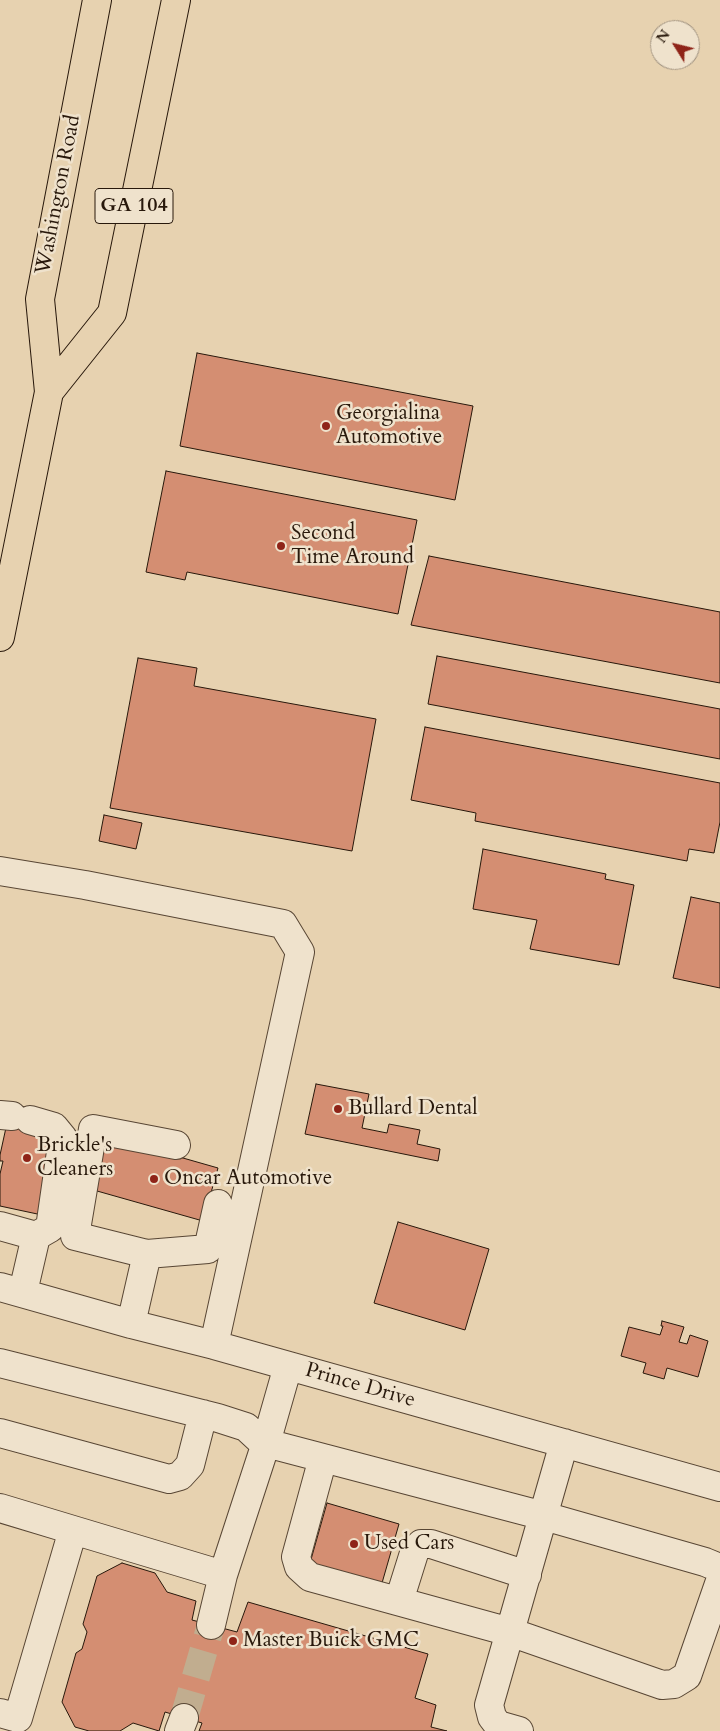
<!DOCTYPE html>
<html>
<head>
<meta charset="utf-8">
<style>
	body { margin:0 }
	#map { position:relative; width:720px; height:1731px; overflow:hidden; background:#e7d2b0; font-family:Cardo,serif }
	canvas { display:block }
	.north { position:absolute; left:650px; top:20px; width:50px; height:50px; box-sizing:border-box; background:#efe2cc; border:1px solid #9f917f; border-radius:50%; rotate:306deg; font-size:14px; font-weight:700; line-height:20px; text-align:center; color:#28180b }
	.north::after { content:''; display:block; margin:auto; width:18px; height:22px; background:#8f2418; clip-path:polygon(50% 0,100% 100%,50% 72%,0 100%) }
</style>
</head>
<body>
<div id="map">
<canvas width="720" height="1731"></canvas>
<div class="north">N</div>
</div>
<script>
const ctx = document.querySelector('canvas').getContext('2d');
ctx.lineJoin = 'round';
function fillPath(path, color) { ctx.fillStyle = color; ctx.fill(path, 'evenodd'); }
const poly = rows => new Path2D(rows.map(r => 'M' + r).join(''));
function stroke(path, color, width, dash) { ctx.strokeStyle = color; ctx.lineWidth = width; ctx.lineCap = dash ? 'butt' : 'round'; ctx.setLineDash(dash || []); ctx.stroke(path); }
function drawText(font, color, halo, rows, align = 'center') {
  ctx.font = font + ' Cardo,serif'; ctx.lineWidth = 5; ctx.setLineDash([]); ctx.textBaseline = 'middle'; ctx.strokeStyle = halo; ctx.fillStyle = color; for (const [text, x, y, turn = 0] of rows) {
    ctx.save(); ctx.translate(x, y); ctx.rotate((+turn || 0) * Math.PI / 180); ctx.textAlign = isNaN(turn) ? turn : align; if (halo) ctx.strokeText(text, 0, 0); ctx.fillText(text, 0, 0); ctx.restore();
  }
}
const building = poly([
	[197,353,473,406,455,500,180,446,197,353],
	[166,471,417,520,398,614,187,572,185,580,146,572,166,471],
	[429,556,720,612,720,683,411,625,429,556],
	[437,656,720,709,720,759,428,704,437,656],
	[138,658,197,668,194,686,376,719,352,851,110,808,138,658],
	[425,727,720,783,720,822,714,853,689,849,687,861,475,821,476,813,411,800,425,727],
	[104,815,142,823,136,849,99,841,104,815],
	[483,849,606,874,605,879,634,885,619,965,530,949,537,920,473,909,483,849],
	[691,897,720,903,720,988,673,978,691,897],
	[316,1084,369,1094,362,1128,387,1133,389,1124,420,1130,417,1144,440,1149,438,1161,305,1134,316,1084],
	[15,1105,33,1109,53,1139,42,1215,0,1206,0,1174,3,1161,0,1161,0,1155,7,1123,15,1105],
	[106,1136,218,1168,203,1221,90,1189,106,1136],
	[398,1222,489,1249,465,1330,374,1303,398,1222],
	[662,1321,684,1327,679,1342,687,1344,690,1335,708,1341,698,1377,667,1368,664,1379,643,1373,646,1363,621,1356,629,1327,660,1335,663,1326,661,1326,662,1321],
	[327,1503,399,1524,382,1583,310,1563,327,1503],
	[122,1563,155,1573,167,1592,196,1601,192,1620,237,1632,248,1602,428,1654,415,1698,436,1705,431,1727,447,1731,199,1731,202,1723,165,1712,159,1731,133,1723,120,1731,89,1731,75,1727,62,1702,76,1653,82,1649,87,1632,83,1624,97,1576,122,1563]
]);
const minorTunnel = poly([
	[184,1718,211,1625]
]);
const minor = poly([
	[0,871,85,885,283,924,300,952,214,1345],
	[0,1115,12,1116],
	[30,1120,54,1127,63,1138,50,1228,36,1236],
	[0,1226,36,1236,23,1292],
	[147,1254,208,1249,218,1204],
	[0,1287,131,1324,214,1345,720,1487],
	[131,1324,147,1254,75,1236,93,1129,176,1145],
	[0,1363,218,1418,246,1427,260,1440,266,1443,544,1516,705,1562,717,1567,720,1574],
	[0,1433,169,1479,180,1476,190,1465,203,1414],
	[323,1458,296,1557,299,1567,310,1577,510,1632,662,1685,674,1684,687,1676,720,1581],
	[0,1508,73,1530,18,1718,0,1713],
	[73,1530,223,1575],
	[399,1601,415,1550,421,1544,431,1544,527,1575],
	[211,1625,223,1575,266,1443,288,1366],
	[179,1731,184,1718],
	[519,1731,498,1725,492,1717,489,1705,564,1443]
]);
const major = poly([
	[49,392,112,313,176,0],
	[0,637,49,392,40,299,97,0]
]);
const markers = [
	[326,426,5,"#8f2418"],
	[281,546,5,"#8f2418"],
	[338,1109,5,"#8f2418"],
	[27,1158,5,"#8f2418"],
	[154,1179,5,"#8f2418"],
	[354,1544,5,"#8f2418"],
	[233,1641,5,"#8f2418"]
];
const shields = [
	[134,206,78]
];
const shieldNames = [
	["GA 104",134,206]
];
const streetNames = [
	["Washington Road",59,195,-79],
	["Prince Drive",360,1386,16]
];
const poiNames = [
	["Georgialina",336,414],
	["Automotive",336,438],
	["Second",291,534],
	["Time Around",291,558],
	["Bullard Dental",348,1109],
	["Brickle's",37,1146],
	["Cleaners",37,1170],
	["Oncar Automotive",164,1179],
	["Used Cars",364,1544],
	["Master Buick GMC",243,1641]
];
fillPath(building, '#d48e72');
stroke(building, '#28180b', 1);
stroke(minorTunnel, '#c1ad8f', 28, [28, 14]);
stroke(minor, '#584634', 30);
stroke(major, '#28180b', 30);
stroke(minor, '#efe2cc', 28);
stroke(major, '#e7d2b0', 28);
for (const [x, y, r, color] of markers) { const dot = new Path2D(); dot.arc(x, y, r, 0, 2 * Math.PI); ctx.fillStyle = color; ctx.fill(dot); stroke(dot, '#efe2cc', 2); }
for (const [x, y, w] of shields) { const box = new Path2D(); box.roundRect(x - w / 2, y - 17.5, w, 35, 4); ctx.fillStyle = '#efe2cc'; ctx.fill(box); stroke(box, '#28180b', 1); }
drawText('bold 20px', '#28180b', null, shieldNames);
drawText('21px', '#28180b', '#efe2cc', streetNames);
drawText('21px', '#28180b', '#efe2cc', poiNames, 'left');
</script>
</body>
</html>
